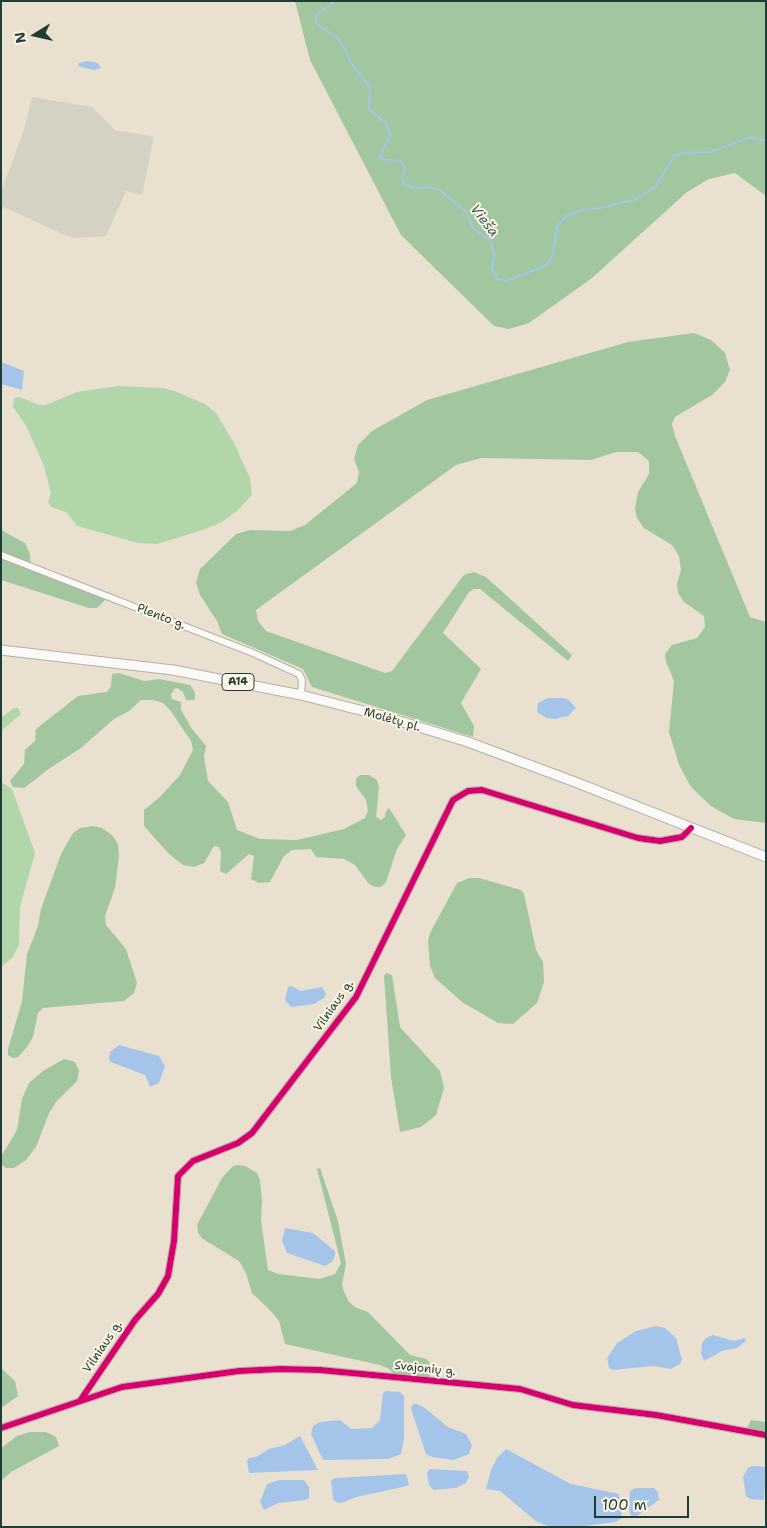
<!DOCTYPE html>
<html>
<head>
<meta charset="utf-8">
<style>
	body { margin:0 }
	#map { position:relative; width:767px; height:1528px; overflow:hidden; background:#eae0d0; font-family:"Shantell Sans",sans-serif }
	canvas { display:block }
	.frame { position:absolute; inset:0; border:2px solid #1f3d34; pointer-events:none }
	.north { position:absolute; left:10px; top:10px; width:50px; height:50px; -webkit-text-stroke:4px #fcf5e5; paint-order:stroke; rotate:260deg; font-size:14px; font-weight:700; line-height:20px; text-align:center; color:#1f3d34 }
	.north::after { content:''; display:block; margin:auto; width:18px; height:22px; background:#1f3d34; clip-path:polygon(50% 0,100% 100%,50% 72%,0 100%) }
	.scale { position:absolute; left:594px; top:1496px; width:95px; height:22px; box-sizing:border-box; border:2px solid #1f3d34; border-top:0; padding-left:6px; font-size:15px; line-height:18px; white-space:nowrap; color:#1f3d34; -webkit-text-stroke:4px #fcf5e5; paint-order:stroke }
</style>
</head>
<body>
<div id="map">
<canvas width="767" height="1528"></canvas>
<div class="frame"></div>
<div class="north">N</div>
<div class="scale">100 m</div>
</div>
<script>
const ctx = document.querySelector('canvas').getContext('2d');
ctx.lineJoin = 'round';
function fillPath(path, color) { ctx.fillStyle = color; ctx.fill(path, 'evenodd'); }
const poly = rows => new Path2D(rows.map(r => 'M' + r).join(''));
function stroke(path, color, width, dash) { ctx.strokeStyle = color; ctx.lineWidth = width; ctx.lineCap = dash ? 'butt' : 'round'; ctx.setLineDash(dash || []); ctx.stroke(path); }
function drawText(font, color, halo, rows, align = 'center') {
  ctx.font = font + ' "Shantell Sans",sans-serif'; ctx.lineWidth = 4; ctx.setLineDash([]); ctx.textBaseline = 'middle'; ctx.strokeStyle = halo; ctx.fillStyle = color; for (const [text, x, y, turn = 0] of rows) {
    ctx.save(); ctx.translate(x, y); ctx.rotate((+turn || 0) * Math.PI / 180); ctx.textAlign = isNaN(turn) ? turn : align; if (halo) ctx.strokeText(text, 0, 0); ctx.fillText(text, 0, 0); ctx.restore();
  }
}
const industrial = poly([
	[32,97,92,107,115,130,154,137,142,195,126,191,106,236,72,238,1,206,1,192,24,130]
]);
const green = poly([
	[118,386,163,388,175,391,205,404,216,413,234,443,250,478,252,495,237,511,222,522,203,530,157,544,138,543,77,526,66,512,51,507,48,502,51,493,44,466,27,427,13,407,14,398,19,397,39,405,46,405,77,392],
	[14,708,18,708,21,714,1,731,1,718],
	[1,782,12,789,35,853,20,907,19,945,12,958,1,967]
]);
const forest = poly([
	[295,1,766,1,766,196,735,173,709,179,687,192,592,278,529,323,509,329,494,326,401,235,310,60],
	[694,333,711,340,725,353,730,370,725,382,712,395,675,417,672,424,675,436,750,617,766,622,766,823,734,819,711,806,691,787,679,765,669,732,674,681,666,662,665,654,672,645,697,638,705,627,704,616,684,602,678,593,677,584,681,570,679,556,672,545,644,528,637,518,635,509,638,492,649,474,649,461,638,452,616,452,591,460,481,458,456,465,256,610,258,621,266,631,385,673,392,671,464,575,474,572,486,577,572,655,568,661,480,589,474,589,469,592,443,633,481,669,461,703,474,726,473,737,312,687,303,669,222,634,217,621,200,595,196,583,200,569,236,534,250,530,290,531,305,525,357,483,359,472,354,459,358,445,372,431,427,400,628,342],
	[1,530,25,543,30,554,31,570,106,599,97,608,89,608,1,580],
	[119,673,144,681,159,679,190,685,195,692,195,700,186,700,183,692,177,688,174,689,171,695,172,699,181,702,181,710,192,729,206,746,204,757,208,781,228,802,237,830,260,839,297,840,344,829,365,818,368,811,366,800,356,786,356,779,360,775,369,775,377,780,379,787,376,817,381,820,385,817,386,811,389,808,406,835,397,849,386,882,381,887,375,887,369,884,355,865,344,859,316,857,311,849,292,850,284,856,270,882,259,883,251,879,254,856,249,854,226,874,220,871,221,852,219,847,214,846,204,863,194,867,183,865,169,854,144,826,144,810,161,796,180,775,193,750,191,741,170,710,163,703,154,700,141,700,129,711,114,719,81,748,47,770,32,782,24,788,13,787,10,781,24,764,25,750,35,741,36,729,78,696,107,692,111,686,112,674],
	[93,826,102,828,112,835,118,844,119,856,115,888,105,916,106,925,126,949,137,983,134,993,124,1001,43,1008,38,1013,33,1037,27,1047,18,1057,13,1058,8,1055,8,1049,22,1001,27,954,38,926,41,909,61,854,73,833,80,828],
	[479,878,521,890,524,894,536,950,543,962,544,982,537,1003,513,1024,498,1023,462,1002,435,978,430,966,428,941,430,933,457,883,469,878],
	[386,973,392,975,400,1027,440,1071,444,1088,436,1115,421,1127,400,1132,391,1077,384,976],
	[64,1059,75,1062,79,1071,77,1081,56,1102,49,1113,36,1147,26,1160,14,1168,5,1168,1,1163,2,1155,17,1130,22,1099,29,1083,43,1071],
	[238,1165,245,1166,257,1173,260,1180,262,1201,261,1220,268,1270,278,1274,320,1279,335,1274,341,1263,317,1169,320,1168,338,1221,346,1264,342,1284,344,1292,349,1302,355,1307,368,1312,410,1355,426,1359,430,1363,430,1378,394,1374,389,1369,380,1365,285,1344,279,1321,270,1310,252,1293,246,1273,239,1261,203,1239,198,1233,197,1225,222,1178,233,1166],
	[1,1368,15,1381,18,1396,1,1408],
	[751,1420,766,1422,766,1432,747,1428],
	[30,1432,46,1432,56,1437,59,1446,11,1472,1,1481,1,1448,17,1436]
]);
const water = poly([
	[87,61,98,63,101,68,94,70,78,66,79,63],
	[1,362,24,371,22,390,1,384],
	[548,698,563,698,569,700,576,708,568,716,554,719,547,718,538,713,537,709,538,703],
	[291,986,301,991,322,987,326,994,324,998,314,1004,291,1007,285,1000,288,987],
	[119,1045,159,1056,165,1066,159,1083,150,1087,145,1075,111,1062,109,1059,110,1052],
	[285,1228,313,1233,335,1251,335,1256,332,1262,325,1266,287,1253,282,1241],
	[656,1326,665,1328,676,1338,682,1360,680,1364,671,1369,654,1366,613,1370,609,1368,607,1358,617,1343,636,1331],
	[713,1335,734,1341,745,1338,746,1341,737,1348,722,1351,704,1361,701,1353,702,1343,706,1338],
	[387,1391,400,1392,404,1396,404,1438,401,1454,388,1459,323,1460,311,1434,313,1426,320,1422,340,1420,351,1429,372,1428,380,1420,383,1393],
	[415,1403,425,1408,448,1427,466,1434,472,1445,469,1454,454,1460,432,1457,426,1454,412,1412,411,1407],
	[300,1436,318,1470,249,1473,247,1461,249,1458,256,1457,269,1449,285,1445],
	[506,1449,571,1484,619,1494,622,1518,616,1522,576,1527,551,1527,537,1522,500,1491,486,1489,491,1470,497,1458],
	[753,1466,766,1467,764,1500,750,1499,746,1496,743,1477,748,1468],
	[430,1469,467,1471,469,1477,466,1483,456,1488,434,1490,429,1485,427,1473],
	[406,1474,409,1485,407,1486,357,1497,341,1503,336,1502,333,1499,331,1481,335,1478],
	[279,1480,304,1480,309,1487,309,1498,306,1500,278,1503,264,1510,260,1502,267,1484],
	[635,1488,654,1488,658,1492,659,1500,634,1518,630,1514,629,1506,630,1491]
]);
const stream = poly([
	[335,1,316,15,316,23,339,39,353,66,370,87,369,109,386,124,390,133,389,139,380,155,381,159,401,161,405,169,402,176,405,184,413,188,427,187,439,189,467,213,473,228,491,241,494,255,492,269,498,279,506,281,547,265,553,255,557,227,566,216,582,210,600,208,634,200,654,188,675,156,683,153,711,152,750,137,766,141]
]);
const minor = poly([
	[1,555,253,653,299,674,302,680,301,695],
	[80,1401,135,1320,158,1294,168,1276,174,1241,178,1176,193,1161,238,1143,252,1133,356,997,453,800,468,791,482,790,638,838,660,841,682,837,691,828],
	[1,1428,122,1387,239,1371,281,1369,320,1370,520,1389,573,1405,656,1415,766,1435]
]);
const highway = poly([
	[1,650,173,670,301,695,383,716,468,742,575,782,766,857]
]);
const cycleway = poly([
	[80,1401,135,1320,158,1294,168,1276,174,1241,178,1176,193,1161,238,1143,252,1133,356,997,453,800,468,791,482,790,638,838,660,841,682,837,691,828],
	[1,1428,122,1387,239,1371,281,1369,320,1370,520,1389,573,1405,656,1415,766,1435]
]);
const shields = [
	[238,682,32]
];
const shieldNames = [
	["A14",238,682]
];
const streetNames = [
	["Plento g.",161,617,21],
	["Molėtų pl.",392,720,16],
	["Vilniaus g.",334,1006,-55],
	["Vilniaus g.",103,1347,-56],
	["Svajonių g.",425,1369,6]
];
const waterNames = [
	["Vieša",484,221,52]
];
fillPath(industrial, '#d5d1c3');
fillPath(green, '#b0d6aa');
fillPath(forest, '#a2c69f');
fillPath(water, '#a4c5e9');
stroke(stream, '#a4c5e9', 2);
stroke(minor, '#b4b1a6', 8);
stroke(highway, '#b4b1a6', 11);
stroke(minor, '#fcfaf8', 6);
stroke(highway, '#fcfaf8', 9);
stroke(cycleway, '#d6006c', 6);
for (const [x, y, w] of shields) { const box = new Path2D(); box.roundRect(x - w / 2, y - 8.5, w, 17, 4); ctx.fillStyle = '#fcf5e5'; ctx.fill(box); stroke(box, '#1f3d34', 1); }
drawText('bold 11px', '#1f3d34', null, shieldNames);
drawText('12px', '#1f3d34', '#fcf5e5', streetNames);
drawText('italic 14px', '#395c64', '#fcf5e5', waterNames);
</script>
</body>
</html>
